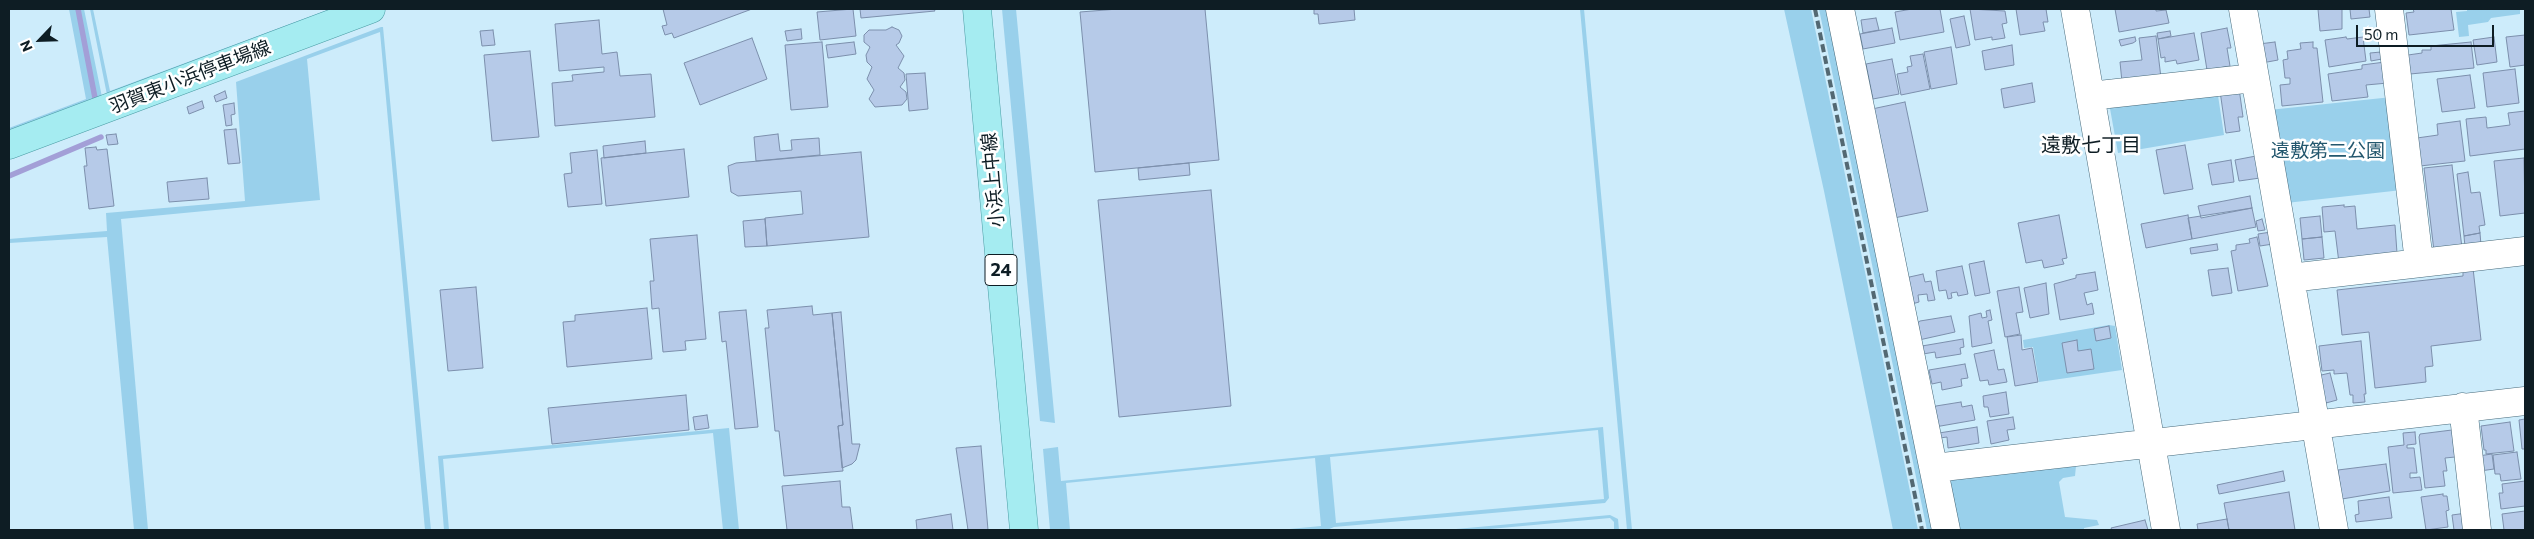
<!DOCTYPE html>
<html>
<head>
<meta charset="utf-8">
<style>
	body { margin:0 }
	#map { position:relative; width:2534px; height:539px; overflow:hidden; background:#cdecfb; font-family:Commissioner,sans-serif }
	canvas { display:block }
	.frame { position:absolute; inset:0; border:10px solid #0e1d24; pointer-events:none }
	.north { position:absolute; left:15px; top:15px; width:50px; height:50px; -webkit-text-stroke:4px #fff; paint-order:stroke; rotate:246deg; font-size:14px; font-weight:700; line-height:20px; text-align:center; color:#0e1d24 }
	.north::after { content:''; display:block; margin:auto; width:18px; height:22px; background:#0e1d24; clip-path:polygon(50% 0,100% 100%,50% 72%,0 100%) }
	.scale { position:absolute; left:2356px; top:25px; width:138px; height:22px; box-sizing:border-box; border:2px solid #0e1d24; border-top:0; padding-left:6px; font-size:15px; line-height:18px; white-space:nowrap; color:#0e1d24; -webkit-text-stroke:4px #fff; paint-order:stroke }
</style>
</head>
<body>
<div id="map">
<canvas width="2534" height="539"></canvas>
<div class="frame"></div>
<div class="north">N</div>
<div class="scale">50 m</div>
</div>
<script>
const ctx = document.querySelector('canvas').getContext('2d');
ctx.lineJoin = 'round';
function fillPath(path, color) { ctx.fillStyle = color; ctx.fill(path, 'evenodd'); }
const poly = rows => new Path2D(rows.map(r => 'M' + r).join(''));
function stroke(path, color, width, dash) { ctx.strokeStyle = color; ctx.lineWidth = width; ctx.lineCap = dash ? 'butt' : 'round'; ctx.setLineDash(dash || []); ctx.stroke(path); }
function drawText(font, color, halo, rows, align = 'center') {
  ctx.font = font + ' Commissioner,"Noto Sans JP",sans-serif'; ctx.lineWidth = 5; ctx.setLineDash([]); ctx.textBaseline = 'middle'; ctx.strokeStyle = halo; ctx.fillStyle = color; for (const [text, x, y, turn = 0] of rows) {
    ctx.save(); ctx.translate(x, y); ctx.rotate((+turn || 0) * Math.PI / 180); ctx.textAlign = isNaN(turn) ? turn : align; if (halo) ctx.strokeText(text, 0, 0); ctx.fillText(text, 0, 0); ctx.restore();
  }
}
const green = poly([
	[69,9,84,9,102,97,9,132,9,128,86,99],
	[90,9,93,9,110,91,330,9,340,9,107,95],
	[1002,9,1016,9,1055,423,1040,421],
	[1580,9,1584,9,1632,530,1627,530],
	[1784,9,1811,9,1918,530,1893,530,1824,191],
	[1819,9,1831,9,1936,530,1927,530],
	[2467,9,2520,9,2520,14,2491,18,2488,22,2468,25,2469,36,2459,37,2456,12,2467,11],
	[381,27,383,27,431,530,425,530,380,32,307,59,320,200,121,219,148,530,134,530,107,237,9,243,9,239,107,231,106,213,245,201,236,82],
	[2217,89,2224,135,2118,153,2109,103],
	[2392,97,2402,190,2286,203,2269,110],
	[2109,325,2115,326,2122,370,2039,382,2033,347,2024,348,2023,340],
	[1603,427,1609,498,1605,503,1334,527,1327,530,1279,530,1321,526,1315,458,1066,483,1070,530,1050,530,1043,449,1058,447,1061,481],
	[1598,430,1604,499,1336,523,1330,457],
	[729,428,739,530,723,530,713,433,443,459,449,530,444,530,438,456],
	[2076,466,2075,476,2063,478,2059,482,2065,517,2097,520,2099,525,2084,528,2084,530,1954,530,1946,489,1952,480],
	[1610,515,1618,519,1619,530,1614,530,1614,522,1610,518,1479,530,1445,530]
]);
const stream = poly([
	[78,9,95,98],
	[9,176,101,137]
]);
const building = poly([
	[663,9,752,9,674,38,672,33,665,35,662,26,667,25,663,9],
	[853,9,856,36,820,40,817,12,853,9],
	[860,9,934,9,935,11,861,18,860,9],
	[1118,9,1205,9,1219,160,1095,172,1080,12,1118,9],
	[1314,9,1354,9,1355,20,1319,24,1318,14,1314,14,1314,9],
	[1912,9,1940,9,1944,32,1900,40,1895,12,1912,9],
	[1970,9,2005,11,2007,23,2002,24,2005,38,1992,40,1992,37,1975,40,1970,9],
	[2016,9,2046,9,2048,22,2043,22,2045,31,2020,35,2016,9],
	[2115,9,2156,9,2156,11,2166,10,2169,23,2119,32,2115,9],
	[2318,9,2342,9,2342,29,2320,31,2318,9],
	[2350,9,2369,9,2370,17,2351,19,2350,9],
	[2413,9,2451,9,2454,30,2409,35,2406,13,2414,12,2413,9],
	[1964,16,1970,45,1956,48,1950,19,1964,16],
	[1876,18,1879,30,1863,33,1861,20,1876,18],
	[599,20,602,54,617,52,620,76,651,74,655,117,555,126,552,83,573,81,572,75,604,72,604,67,559,71,555,24,599,20],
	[892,27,899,30,902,36,899,43,896,45,904,56,898,68,904,73,905,80,900,87,906,92,907,99,902,105,875,107,869,99,874,90,867,79,872,67,867,62,866,55,870,47,864,42,864,35,869,30,886,30,892,27],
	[1892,28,1895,43,1863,49,1860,34,1892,28],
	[2227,28,2231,48,2227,48,2230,66,2207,70,2201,33,2227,28],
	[801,29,802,39,787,41,785,31,801,29],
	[493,30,495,45,482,46,480,31,493,30],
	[2170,31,2171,36,2158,39,2157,33,2170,31],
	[2194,33,2199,60,2177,64,2176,60,2165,62,2165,57,2161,58,2158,39,2194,33],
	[2525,35,2525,65,2510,67,2506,37,2525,35],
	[2156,36,2161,78,2122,82,2120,62,2142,60,2139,38,2156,36],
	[2135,37,2136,41,2133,43,2121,46,2119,40,2135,37],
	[2346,37,2347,39,2363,37,2366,61,2329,67,2325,40,2346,37],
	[2494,37,2497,62,2477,65,2473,40,2494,37],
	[752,38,767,79,700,105,684,63,752,38],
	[822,42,828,107,791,110,785,45,822,42],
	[854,42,856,54,828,58,826,45,854,42],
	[2275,42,2278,60,2262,63,2259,44,2275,42],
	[2313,42,2313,48,2317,48,2323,102,2282,106,2280,85,2290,84,2290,78,2285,78,2283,60,2288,59,2287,51,2301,49,2300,43,2313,42],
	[2471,42,2474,68,2410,74,2408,55,2422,53,2422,50,2431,50,2431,46,2471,42],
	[2012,45,2014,65,1985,70,1982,51,2012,45],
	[1951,47,1957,84,1931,89,1924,52,1951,47],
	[530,51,539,137,492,141,484,55,530,51],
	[2381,52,2382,59,2371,61,2370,53,2381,52],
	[1923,54,1930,89,1901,95,1897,74,1908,72,1907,67,1912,66,1910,56,1923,54],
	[1892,59,1899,94,1873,99,1866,64,1892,59],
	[2385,62,2388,83,2366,85,2368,97,2332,101,2328,74,2362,69,2362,65,2385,62],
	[2515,69,2519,103,2487,107,2483,73,2515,69],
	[925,73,928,109,909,111,906,74,925,73],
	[2470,75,2475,108,2442,112,2437,79,2470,75],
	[2032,83,2035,102,2004,108,2001,89,2032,83],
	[2239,88,2243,117,2238,117,2240,131,2226,133,2220,91,2239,88],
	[225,91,227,98,216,102,214,96,225,91],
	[202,101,204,108,189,114,187,107,202,101],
	[1905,102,1928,211,1894,218,1872,109,1905,102],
	[234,103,235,114,231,115,232,125,226,126,223,105,234,103],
	[2525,111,2525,149,2470,156,2466,119,2486,117,2487,128,2510,125,2508,113,2525,111],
	[2460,121,2465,161,2420,166,2417,138,2438,135,2437,124,2460,121],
	[236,129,240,163,228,164,224,130,236,129],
	[116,134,118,144,108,145,106,135,116,134],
	[778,134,780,151,792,150,791,140,819,138,820,155,756,161,754,137,778,134],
	[645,141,646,153,604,158,603,146,645,141],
	[2185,145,2193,189,2164,194,2156,150,2185,145],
	[96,147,97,150,107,149,114,206,89,209,84,166,87,166,85,148,96,147],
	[684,149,689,197,606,206,601,158,684,149],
	[597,150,602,204,568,207,564,174,572,173,570,153,597,150],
	[861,152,869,237,767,246,765,218,803,214,801,191,738,196,731,192,728,166,736,163,861,152],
	[2256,156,2260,178,2239,181,2235,160,2256,156],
	[2524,158,2525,213,2500,216,2494,161,2524,158],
	[2231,160,2234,182,2212,185,2208,164,2231,160],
	[1189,163,1190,175,1139,180,1138,168,1189,163],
	[2452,165,2462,248,2434,251,2424,168,2452,165],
	[2468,172,2471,193,2480,192,2485,225,2479,226,2480,233,2464,236,2457,174,2468,172],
	[207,178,209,199,169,202,167,182,207,178],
	[1211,190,1231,406,1119,417,1098,200,1211,190],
	[2250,196,2252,208,2201,218,2198,206,2250,196],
	[2344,205,2344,207,2355,206,2357,229,2395,225,2397,253,2339,263,2335,231,2324,232,2322,207,2344,205],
	[2252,208,2256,227,2192,239,2188,218,2252,208],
	[2059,215,2067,258,2062,259,2064,264,2044,268,2042,260,2026,263,2018,223,2059,215],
	[2188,215,2192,239,2146,248,2141,224,2188,215],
	[2320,216,2322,237,2302,239,2300,218,2320,216],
	[765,219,767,246,745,247,743,221,765,219],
	[2262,219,2265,230,2258,231,2256,221,2262,219],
	[2271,232,2273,244,2260,246,2258,234,2271,232],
	[2480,233,2481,245,2465,247,2464,236,2480,233],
	[697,235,706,339,685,341,686,350,663,352,659,308,652,309,650,281,654,281,650,239,697,235],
	[2257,237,2268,286,2238,291,2231,251,2236,250,2236,245,2250,243,2249,239,2257,237],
	[2322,237,2324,258,2304,260,2302,239,2322,237],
	[2217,244,2218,250,2191,254,2190,248,2217,244],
	[1984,261,1990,293,1975,296,1969,264,1984,261],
	[1962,266,1968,294,1958,296,1957,292,1951,293,1952,298,1948,299,1946,290,1939,291,1936,271,1962,266],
	[2228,268,2232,293,2212,296,2208,270,2228,268],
	[2473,268,2481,340,2431,346,2433,366,2425,367,2426,382,2375,388,2369,332,2342,335,2337,290,2463,276,2463,269,2473,268],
	[2095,272,2098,290,2084,293,2087,305,2092,303,2094,314,2060,320,2054,284,2076,278,2076,275,2095,272],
	[1923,274,1925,282,1931,281,1935,300,1928,301,1927,294,1918,295,1919,302,1912,304,1905,278,1923,274],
	[2046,283,2049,314,2030,318,2024,288,2046,283],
	[476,287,483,368,448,371,440,290,476,287],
	[2019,287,2023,312,2016,313,2020,334,2005,337,1997,291,2019,287],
	[812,306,813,315,832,313,843,425,838,426,843,471,784,476,779,431,775,431,765,328,769,328,767,310,812,306],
	[647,308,652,359,567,367,563,322,575,321,575,315,647,308],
	[746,310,758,427,735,429,726,341,722,342,719,312,746,310],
	[1990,310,1992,320,1988,321,1992,343,1972,347,1969,316,1981,313,1982,318,1987,317,1986,311,1990,310],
	[841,312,852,444,860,444,856,460,852,464,842,468,838,426,843,425,832,313,841,312],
	[1951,316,1955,332,1919,340,1916,324,1920,321,1951,316],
	[2109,326,2111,338,2096,341,2094,329,2109,326],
	[2021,335,2022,350,2032,348,2038,382,2015,386,2007,337,2021,335],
	[1963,339,1964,347,1960,348,1961,354,1936,358,1935,352,1923,354,1922,346,1963,339],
	[2077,340,2078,351,2091,349,2094,369,2067,373,2062,343,2077,340],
	[2361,341,2366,394,2364,394,2365,402,2353,403,2353,395,2350,395,2347,373,2334,374,2334,370,2322,371,2319,346,2361,341],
	[1994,350,1998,370,2004,369,2007,382,1989,385,1988,380,1980,381,1974,354,1994,350],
	[1965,364,1968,378,1961,379,1962,386,1942,390,1941,382,1932,384,1929,370,1965,364],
	[2330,373,2337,400,2326,403,2317,376,2330,373],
	[2006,392,2009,414,1990,417,1988,407,1984,407,1983,396,2006,392],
	[686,395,689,430,552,444,548,408,686,395],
	[1961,402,1962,407,1972,405,1975,420,1935,427,1932,411,1936,406,1961,402],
	[707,415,709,428,695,430,693,417,707,415],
	[2013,417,2015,429,2007,430,2009,440,1991,444,1987,421,2013,417],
	[2525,419,2525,449,2522,449,2519,420,2525,419],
	[2510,422,2514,451,2486,454,2486,450,2484,450,2481,426,2510,422],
	[1977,427,1979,443,1948,448,1947,437,1940,438,1939,433,1977,427],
	[2452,430,2455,457,2445,458,2447,471,2443,471,2445,486,2425,488,2419,437,2420,434,2452,430],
	[2415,432,2416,444,2407,445,2407,448,2414,448,2417,473,2410,473,2410,478,2420,477,2422,490,2393,493,2388,447,2404,445,2403,433,2415,432],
	[981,446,988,530,968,530,956,448,981,446],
	[2517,452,2521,479,2501,481,2500,474,2495,474,2493,455,2517,452],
	[2492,454,2494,469,2480,471,2478,456,2492,454],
	[2386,464,2390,491,2342,499,2338,470,2386,464],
	[2283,471,2285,481,2219,494,2217,485,2283,471],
	[840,481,842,507,850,507,853,530,787,530,782,486,840,481],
	[2525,481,2525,506,2501,509,2499,493,2503,493,2502,484,2525,481],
	[2289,492,2295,530,2229,530,2224,503,2289,492],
	[2443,494,2443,496,2447,496,2449,510,2446,511,2448,527,2426,530,2421,497,2443,494],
	[2389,497,2392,518,2356,522,2355,515,2359,514,2358,501,2389,497],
	[2525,511,2525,530,2504,530,2502,514,2525,511],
	[2467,513,2468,529,2454,530,2452,515,2467,513],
	[951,514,953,530,917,530,916,520,951,514],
	[2227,519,2229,530,2198,530,2197,524,2227,519],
	[2145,520,2148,530,2112,530,2111,528,2145,520]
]);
const minor = poly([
	[1840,9,1946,530],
	[2075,9,2166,530],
	[2243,9,2334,530],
	[2389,9,2419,262],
	[2090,96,2254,78],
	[2290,278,2525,251],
	[2463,407,2477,530],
	[1934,468,2525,401]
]);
const major = poly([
	[977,9,1024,530],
	[9,145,371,9]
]);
const rail = poly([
	[1815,9,1922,530]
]);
const shields = [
	[1001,270,32]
];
const shieldNames = [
	["24",1001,270]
];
const streetNames = [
	["羽賀東小浜停車場線",190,77,-21],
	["小浜上中線",993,180,-95]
];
const parkNames = [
	["遠敷第二公園",2328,151]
];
const neighbourhoodNames = [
	["遠敷七丁目",2091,145]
];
fillPath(green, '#99d0eb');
stroke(stream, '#a39fd7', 5.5);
fillPath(building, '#b6cae8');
stroke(building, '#7c8fac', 1);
stroke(minor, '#476a7b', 29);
stroke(major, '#499ba3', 29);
stroke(minor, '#fff', 28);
stroke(major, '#a5ecf1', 28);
stroke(rail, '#536872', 4, [8, 4]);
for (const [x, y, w] of shields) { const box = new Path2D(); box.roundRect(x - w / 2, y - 15.5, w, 31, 4); ctx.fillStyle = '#fff'; ctx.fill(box); stroke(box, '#0e1d24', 1); }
drawText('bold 18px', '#0e1d24', null, shieldNames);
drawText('19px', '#0e1d24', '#fff', streetNames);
drawText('19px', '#23576e', '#fff', parkNames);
drawText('20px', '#0e1d24', '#fff', neighbourhoodNames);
</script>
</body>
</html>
